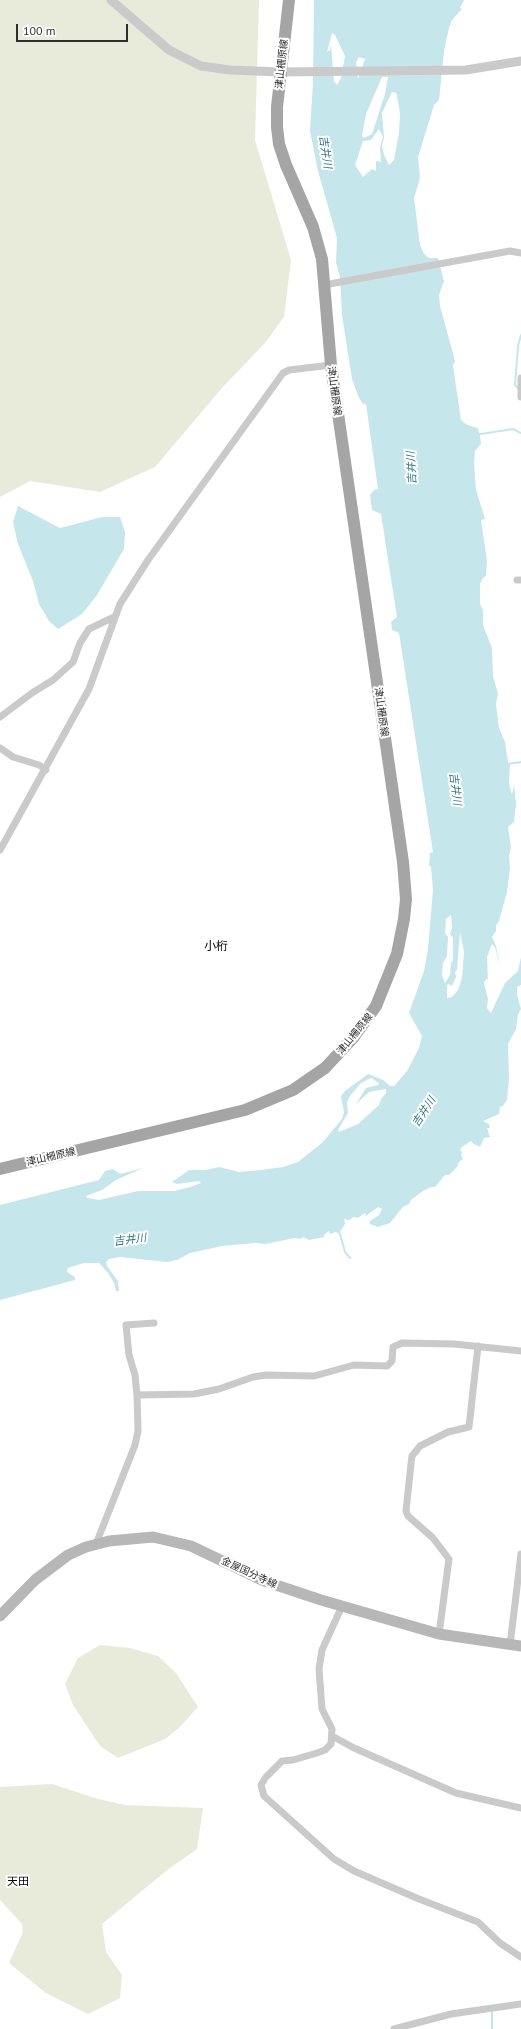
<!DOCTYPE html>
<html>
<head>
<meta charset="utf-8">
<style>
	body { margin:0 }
	#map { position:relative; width:521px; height:2029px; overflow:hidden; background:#fff; font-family:"PT Sans",sans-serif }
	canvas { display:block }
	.scale { position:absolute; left:16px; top:24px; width:112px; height:18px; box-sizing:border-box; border:2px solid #2d2d2d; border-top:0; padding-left:5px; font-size:12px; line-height:14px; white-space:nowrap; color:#2d2d2d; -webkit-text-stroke:3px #fff; paint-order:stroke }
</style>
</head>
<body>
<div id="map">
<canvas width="521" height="2029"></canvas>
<div class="scale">100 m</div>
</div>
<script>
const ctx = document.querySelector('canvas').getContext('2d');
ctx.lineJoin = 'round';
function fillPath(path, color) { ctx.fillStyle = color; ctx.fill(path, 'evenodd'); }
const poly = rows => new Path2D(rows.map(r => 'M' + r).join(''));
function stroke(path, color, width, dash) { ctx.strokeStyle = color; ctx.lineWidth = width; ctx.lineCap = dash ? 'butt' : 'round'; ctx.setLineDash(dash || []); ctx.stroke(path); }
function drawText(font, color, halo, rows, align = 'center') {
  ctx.font = font + ' "PT Sans","Noto Sans JP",sans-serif'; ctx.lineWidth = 4; ctx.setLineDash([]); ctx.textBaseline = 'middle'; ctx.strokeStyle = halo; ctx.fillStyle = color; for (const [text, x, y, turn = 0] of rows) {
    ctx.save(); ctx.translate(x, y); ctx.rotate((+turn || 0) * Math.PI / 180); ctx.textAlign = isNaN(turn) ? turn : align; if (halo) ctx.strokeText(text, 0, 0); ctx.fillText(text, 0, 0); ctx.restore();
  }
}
const green = poly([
	[0,0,259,0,255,140,291,260,284,317,265,343,222,388,155,467,100,492,30,481,0,497],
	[100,1645,130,1648,158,1656,176,1673,198,1707,179,1728,165,1739,118,1758,100,1746,73,1705,65,1684,78,1658],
	[52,1784,98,1799,125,1805,203,1808,197,1849,166,1871,102,1924,106,1952,122,1975,120,1998,88,2014,46,1993,9,1963,23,1932,22,1924,0,1900,0,1787]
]);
const water = poly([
	[314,0,464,0,460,8,462,9,452,20,449,28,444,51,439,100,434,105,418,157,420,178,414,198,420,245,424,254,429,258,438,258,444,281,439,295,440,306,455,361,453,366,461,420,467,425,478,428,479,433,489,432,489,434,480,435,481,444,475,451,474,463,476,490,485,519,481,520,487,561,486,576,483,578,480,584,480,604,483,610,483,625,492,648,493,676,498,694,496,704,499,728,505,742,508,762,510,764,509,783,512,795,514,785,516,804,514,822,508,827,511,847,509,856,510,868,507,892,499,921,496,925,496,931,492,937,496,946,500,966,495,947,492,944,487,957,488,979,486,979,484,983,488,999,487,1008,491,1013,505,983,518,971,521,957,521,985,517,987,517,995,521,1009,518,1014,516,1029,508,1044,509,1079,507,1100,502,1107,500,1106,499,1114,483,1121,489,1124,490,1128,487,1128,490,1137,484,1138,480,1147,474,1144,471,1141,462,1147,460,1150,462,1152,461,1155,463,1159,459,1162,457,1167,449,1175,445,1175,435,1187,431,1187,423,1191,411,1200,409,1204,403,1207,390,1223,378,1227,370,1224,370,1221,379,1215,382,1209,378,1207,366,1216,365,1213,358,1218,353,1217,350,1220,344,1219,345,1224,340,1232,341,1235,336,1232,330,1234,329,1231,324,1235,324,1237,309,1240,303,1237,300,1239,295,1238,265,1244,255,1243,222,1246,190,1253,177,1260,167,1262,120,1257,109,1259,106,1262,107,1266,118,1281,119,1291,116,1291,114,1283,108,1273,99,1263,84,1263,68,1268,67,1272,75,1277,75,1280,0,1300,0,1205,99,1180,105,1171,113,1169,120,1174,143,1168,116,1180,102,1190,86,1196,87,1198,99,1200,138,1191,174,1191,190,1187,201,1183,199,1181,177,1184,172,1182,189,1170,206,1170,219,1167,239,1172,261,1170,283,1167,298,1162,323,1142,342,1119,344,1112,341,1096,345,1091,368,1074,383,1080,390,1086,394,1086,407,1071,419,1048,422,1036,409,1013,424,971,428,949,433,890,431,867,429,865,430,853,433,852,399,633,392,630,391,622,397,617,381,514,372,510,371,503,370,495,374,490,378,489,366,404,363,404,359,398,352,379,342,315,340,277,336,263,337,238,318,171,310,131,313,82],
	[332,33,335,35,345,56,341,78,337,85,334,81,331,45,330,50,327,52],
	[359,57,365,59,358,79,356,62],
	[382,77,388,77,385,94,372,134,364,138,362,136,366,114],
	[392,92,396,93,397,96,400,113,399,133,394,160,389,165,384,155,382,146,384,138,382,113],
	[379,129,383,137,380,147,381,162,376,161,376,171,372,169,363,177,355,165,363,141,371,140],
	[451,915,452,928,450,934,453,938,453,961,451,962,450,975,445,983,442,975,443,963,447,956,448,937,445,933,446,919],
	[460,932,464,952,462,978,458,990,452,997,447,998,447,985,449,984,452,986,456,977,455,972,457,970],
	[371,1078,379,1083,378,1085,366,1088,356,1104,369,1092,386,1089,386,1093,381,1099,379,1105,358,1124,339,1132,338,1130,348,1113,347,1102,350,1096,361,1083],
	[18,506,60,528,102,517,120,517,125,532,124,549,97,595,82,614,58,629,49,621,39,604,33,581,18,544,13,522]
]);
const stream = poly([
	[519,389,515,385,518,346,521,335],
	[487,433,513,429,521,433],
	[508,764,521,762],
	[340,1234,345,1252,350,1258],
	[492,2012,492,2029]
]);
const minor = poly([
	[324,285,510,251,521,253],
	[521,378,521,397],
	[517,580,521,580],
	[0,717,32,693,53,680,73,662,80,643,89,629,114,617],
	[0,748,13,757,39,765,46,770],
	[0,850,89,689,120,604,148,560,283,373,289,370,331,365],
	[137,1395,135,1375,129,1355,126,1325,154,1323],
	[96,1544,135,1445,138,1431,137,1395,194,1394,219,1389,253,1377,266,1375,314,1376,354,1365,387,1366,392,1361,393,1347,402,1343,454,1344,521,1351],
	[342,1606,322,1650,319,1669,322,1709,332,1729,331,1744,325,1750,317,1753,293,1760,282,1761,266,1777,261,1785,264,1796,334,1859,354,1871,419,1899,478,1922,500,1943,521,1957],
	[439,1634,449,1559,433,1538,408,1516,406,1511,411,1464,412,1456,420,1446,448,1432,469,1427,478,1346],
	[510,1645,521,1554],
	[332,1736,354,1748,456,1793,521,1808],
	[394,2029,451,2014,521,2004]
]);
const tertiary = poly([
	[111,0,169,50,201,66,230,70,281,72,466,70,521,61]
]);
const secondary = poly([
	[0,1616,35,1580,68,1555,86,1547,109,1541,153,1537,191,1546,264,1581,321,1600,439,1634,521,1646]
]);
const primary = poly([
	[0,1169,245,1110,293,1090,325,1068,353,1038,376,1006,397,954,404,919,406,899,403,862,331,365,322,259,313,227,286,165,279,144,277,127,277,107,289,0]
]);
const streetNames = [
	["津山柵原線",282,64,-84],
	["津山柵原線",334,391,82],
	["津山柵原線",381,712,82],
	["津山柵原線",355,1034,-51],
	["津山柵原線",51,1157,-13],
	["金屋国分寺線",249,1573,25]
];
const waterNames = [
	["吉井川",325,152,82],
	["吉井川",412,468,-93],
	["吉井川",455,789,83],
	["吉井川",424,1112,-57],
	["吉井川",130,1240,-7]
];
const neighbourhoodNames = [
	["天田",18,1882]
];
const quarterNames = [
	["小桁",216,947]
];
fillPath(green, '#e8ebd9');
fillPath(water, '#c5e7eb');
stroke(stream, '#c5e7eb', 2);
stroke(minor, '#cacaca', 7);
stroke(tertiary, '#cacaca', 9);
stroke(secondary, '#b7b7b7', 11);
stroke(primary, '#a5a5a5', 12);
drawText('10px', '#2d2d2d', '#fff', streetNames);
drawText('italic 11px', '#357b83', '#fff', waterNames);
drawText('11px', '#000', '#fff', neighbourhoodNames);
drawText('12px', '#000', '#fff', quarterNames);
</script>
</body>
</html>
